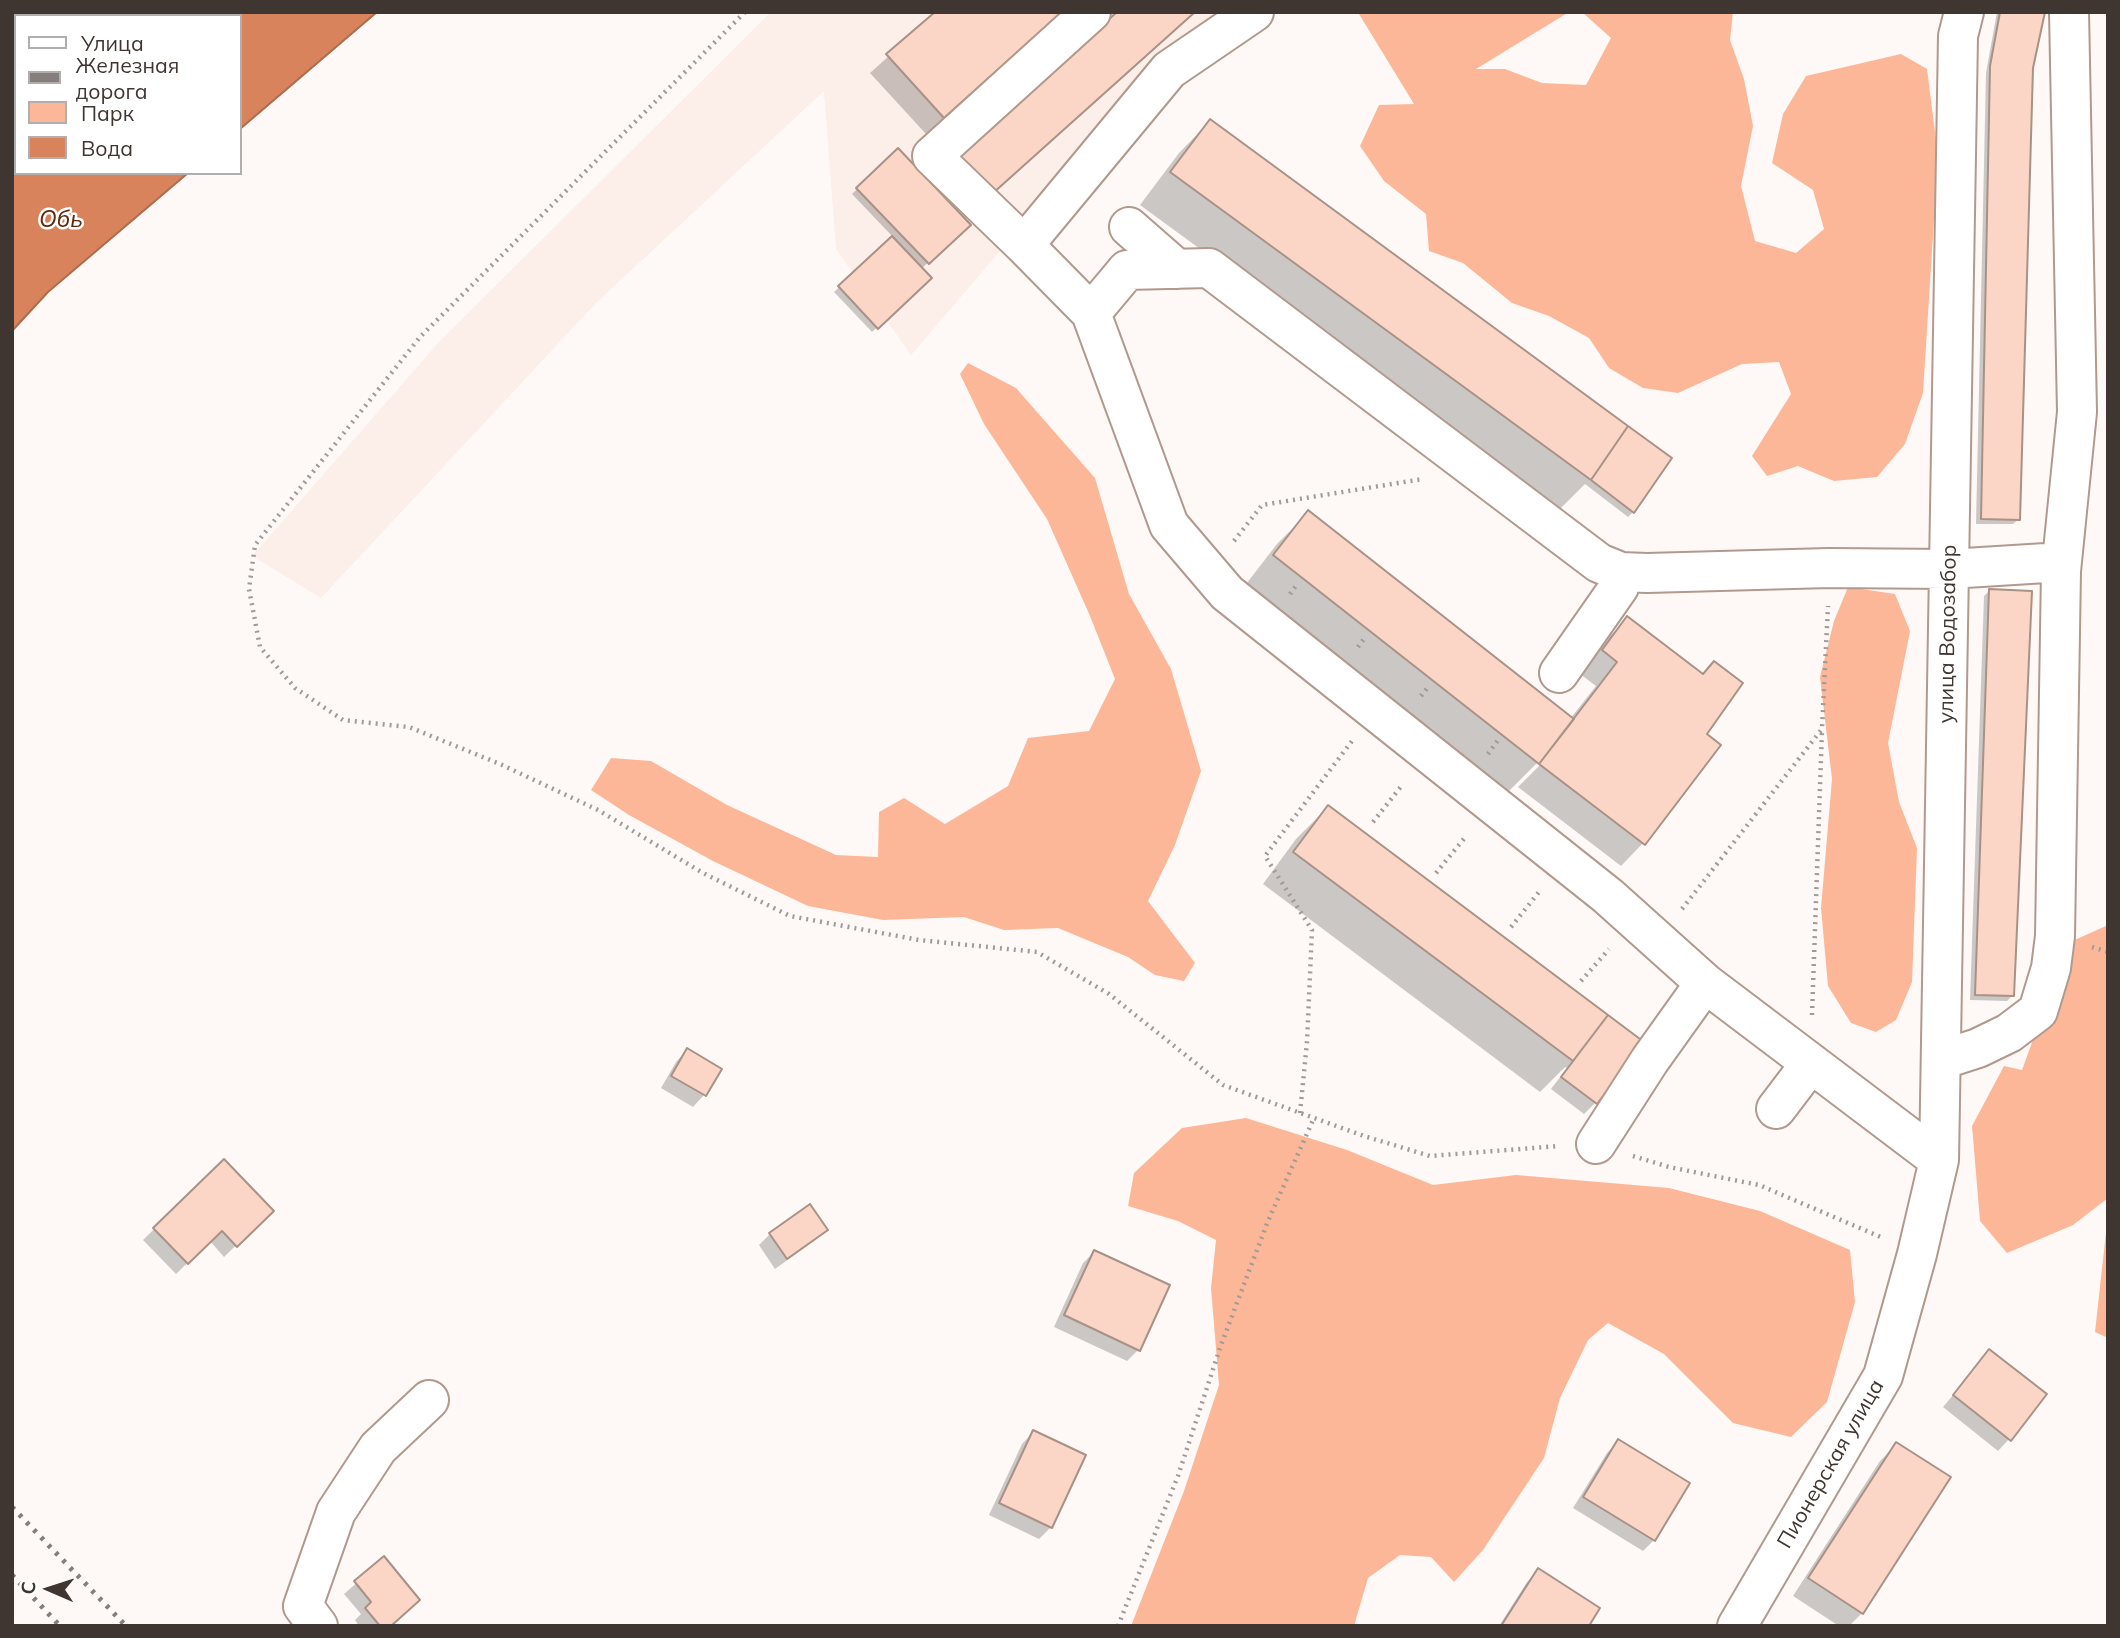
<!DOCTYPE html>
<html>
<head>
<meta charset="utf-8">
<style>
	body { margin:0 }
	#map { position:relative; width:2120px; height:1638px; overflow:hidden; background:#fef9f7; font-family:Mulish,sans-serif }
	canvas { display:block }
	.frame { position:absolute; inset:0; border:14px solid #3f3531; pointer-events:none }
	.legend { position:absolute; left:14px; top:14px; width:228px; height:161px; box-sizing:border-box; background:#fff; border:2px solid #b2aead; margin:0; padding:9px 12px; list-style:none; font-size:21px; color:#3f3531 }
	.legend li { display:flex; align-items:center; gap:14px; height:35px }
	.legend b { width:35px; border:2px solid #b2aead }
	.north { position:absolute; left:14px; top:1554px; width:70px; height:70px; -webkit-text-stroke:5px #fff; paint-order:stroke; rotate:273deg; font-size:19px; font-weight:700; line-height:28px; text-align:center; color:#3f3531 }
	.north::after { content:''; display:block; margin:auto; width:24px; height:32px; background:#3f3531; clip-path:polygon(50% 0,100% 100%,50% 72%,0 100%) }
</style>
</head>
<body>
<div id="map">
<canvas width="2120" height="1638"></canvas>
<div class="frame"></div>
<ul class="legend">
<li><b style="height:9px;background:#fff"></b>Улица</li>
<li><b style="height:9px;background:#867e7a"></b>Железная дорога</li>
<li><b style="height:19px;background:#fcb798"></b>Парк</li>
<li><b style="height:19px;background:#d9835c"></b>Вода</li>
</ul>
<div class="north">С</div>
</div>
<script>
const ctx = document.querySelector('canvas').getContext('2d');
ctx.lineJoin = 'round';
function fillPath(path, color) { ctx.fillStyle = color; ctx.fill(path, 'evenodd'); }
const poly = rows => new Path2D(rows.map(r => 'M' + r).join(''));
function stroke(path, color, width, dash) { ctx.strokeStyle = color; ctx.lineWidth = width; ctx.lineCap = dash ? 'butt' : 'round'; ctx.setLineDash(dash || []); ctx.stroke(path); }
function drawText(font, color, halo, rows, align = 'center') {
  ctx.font = font + ' Mulish,sans-serif'; ctx.lineWidth = 5; ctx.setLineDash([]); ctx.textBaseline = 'middle'; ctx.strokeStyle = halo; ctx.fillStyle = color; for (const [text, x, y, turn = 0] of rows) {
    ctx.save(); ctx.translate(x, y); ctx.rotate((+turn || 0) * Math.PI / 180); ctx.textAlign = isNaN(turn) ? turn : align; if (halo) ctx.strokeText(text, 0, 0); ctx.fillText(text, 0, 0); ctx.restore();
  }
}
const built = poly([
	[771,12,1228,12,1169,54,911,355,836,249,824,91,597,302,321,598,252,556,439,342]
]);
const green = poly([
	[1361,12,1569,12,1476,69,1505,69,1542,83,1586,85,1611,38,1582,12,1733,12,1730,40,1744,79,1753,126,1741,186,1755,241,1796,253,1824,229,1813,190,1772,163,1783,114,1806,76,1901,54,1927,69,1938,156,1923,393,1905,444,1877,477,1834,481,1798,466,1767,476,1752,456,1791,394,1779,362,1742,364,1678,393,1643,388,1609,368,1589,338,1549,316,1512,303,1463,263,1429,251,1426,214,1384,181,1360,146,1379,105,1414,104,1359,14],
	[968,363,1016,388,1095,478,1129,594,1171,669,1201,771,1175,845,1148,901,1195,963,1184,981,1155,975,1128,957,1058,928,1004,930,964,917,883,920,808,906,713,861,629,815,591,790,611,758,651,761,727,805,836,855,878,857,879,812,904,798,945,824,1008,786,1028,738,1089,731,1115,679,1090,616,1047,519,984,424,960,374],
	[1848,587,1895,594,1910,631,1888,743,1899,802,1917,848,1912,982,1896,1020,1876,1032,1851,1023,1828,986,1821,908,1832,779,1820,677,1834,621],
	[2108,925,2108,1198,2073,1225,2007,1253,1980,1221,1972,1126,2004,1066,2022,1070,2068,943],
	[1246,1118,1347,1150,1433,1185,1516,1175,1669,1188,1760,1211,1850,1250,1855,1302,1827,1402,1791,1437,1733,1423,1664,1354,1608,1323,1588,1340,1560,1398,1544,1458,1483,1550,1454,1582,1431,1557,1400,1555,1368,1578,1354,1626,1131,1626,1184,1491,1219,1385,1211,1288,1216,1240,1178,1221,1128,1206,1134,1173,1182,1128],
	[2108,1214,2108,1338,2095,1332]
]);
const water = poly([
	[12,12,377,12,240,129,240,16,16,16,16,173,188,173,48,292,12,331,12,12]
]);
const shadow = poly([
	[938,12,1062,12,926,134,870,73],
	[1997,12,2043,12,2031,68,2019,519,2013,524,1976,524,1986,73],
	[1210,121,1633,512,1628,517,1585,484,1558,511,1140,205,1179,153],
	[898,150,969,225,921,269,929,278,872,332,834,292,893,237,852,194],
	[1308,513,1570,719,1596,686,1580,674,1605,641,1628,618,1702,675,1714,663,1704,734,1643,843,1621,866,1518,787,1543,762,1538,762,1506,794,1243,588,1277,544],
	[1989,591,2013,995,2007,1001,1970,1000,1984,596],
	[1328,807,1641,1042,1595,1103,1584,1114,1551,1089,1567,1068,1565,1067,1540,1092,1263,884,1296,839],
	[687,1050,720,1069,704,1095,693,1107,661,1088,676,1062],
	[224,1161,271,1211,224,1257,210,1241,176,1274,143,1240],
	[826,1229,814,1241,775,1269,759,1245,770,1234],
	[1094,1252,1138,1350,1127,1361,1054,1327,1083,1263],
	[1990,1351,2009,1439,1998,1451,1943,1407],
	[1033,1432,1051,1527,1039,1539,989,1515,1022,1444],
	[1618,1441,1654,1540,1643,1551,1573,1508,1607,1453],
	[1897,1444,1862,1613,1849,1626,1839,1626,1793,1596,1880,1461],
	[384,1559,390,1626,359,1626,355,1620,361,1614,344,1594],
	[1539,1570,1587,1626,1499,1626,1527,1582]
]);
const building = poly([
	[935,12,1062,12,944,118,886,54,935,12],
	[1117,12,1195,12,992,194,957,155,1117,12],
	[2000,12,2045,12,2033,68,2020,520,1981,519,1990,66,2000,12],
	[1210,119,1628,426,1591,480,1170,172,1210,119],
	[898,148,971,225,929,264,856,188,898,148],
	[892,236,932,278,878,329,838,286,892,236],
	[1628,426,1672,458,1634,513,1591,480,1628,426],
	[1308,510,1574,719,1539,764,1273,555,1308,510],
	[1989,589,2032,591,2014,996,1975,995,1989,589],
	[1627,616,1703,674,1714,661,1743,683,1707,734,1721,745,1645,845,1539,764,1617,662,1602,650,1627,616],
	[1328,805,1608,1015,1573,1061,1293,852,1328,805],
	[1608,1015,1644,1042,1597,1104,1561,1077,1608,1015],
	[687,1048,722,1069,706,1096,671,1076,687,1048],
	[224,1159,274,1211,237,1247,222,1231,188,1264,153,1228,224,1159],
	[810,1204,828,1230,787,1259,769,1233,810,1204],
	[1094,1250,1170,1285,1140,1351,1064,1315,1094,1250],
	[1989,1349,2047,1394,2011,1441,1953,1395,1989,1349],
	[1033,1430,1086,1455,1052,1528,999,1503,1033,1430],
	[1618,1439,1690,1483,1655,1541,1583,1497,1618,1439],
	[1896,1442,1951,1477,1863,1614,1808,1578,1896,1442],
	[384,1556,420,1600,391,1626,380,1626,365,1608,371,1602,354,1581,384,1556],
	[1538,1568,1600,1608,1589,1626,1501,1626,1538,1568]
]);
const path = poly([
	[745,12,420,337,255,545,249,589,260,647,295,688,343,720,409,727,500,764,598,810,703,873,790,916,919,940,1037,952,1109,994,1223,1085,1364,1136,1430,1156,1559,1146],
	[1234,541,1262,505,1423,479],
	[1290,594,1298,583],
	[1358,647,1366,636],
	[1421,696,1429,686],
	[1488,754,1498,740],
	[1373,822,1403,784],
	[1436,873,1467,835],
	[1682,909,1822,729,1828,606],
	[1511,927,1539,892],
	[2092,947,2108,952],
	[1581,981,1609,949],
	[1812,1015,1822,730],
	[1300,1113,1307,1042,1312,930,1265,856,1352,741],
	[1633,1156,1669,1167,1759,1185,1883,1238],
	[1118,1626,1178,1476,1221,1345,1268,1221,1314,1118]
]);
const minor = poly([
	[1129,227,1177,269],
	[1024,245,932,156,1091,12],
	[1091,313,1024,245,1169,70,1254,12],
	[1559,673,1619,587,1621,572],
	[1941,1060,1978,1048,2009,1033,2038,1011,2051,968,2055,936,2061,571,2077,412,2069,12],
	[1776,1109,1811,1063],
	[1596,1144,1650,1060,1705,983],
	[1939,1160,1705,983,1608,896,1227,593,1169,525,1091,313,1127,270,1209,268,1599,563,1621,572,1647,573,1829,568,1949,569,2062,562],
	[318,1626,303,1606,336,1512,378,1448,429,1400],
	[1737,1626,1883,1376,1917,1254,1939,1160,1958,36,1964,12]
]);
const rail = poly([
	[12,1507,126,1626],
	[12,1575,60,1626]
]);
const streetNames = [
	["улица Водозабор",1948,634,-89],
	["Пионерская улица",1831,1464,-60]
];
const waterNames = [
	["Обь",61,220]
];
fillPath(built, '#fceee8');
fillPath(green, '#fcb798');
fillPath(water, '#d9835c');
stroke(water, '#ab6c4f', 2);
fillPath(shadow, '#0003');
fillPath(building, '#fbd5c5');
stroke(building, '#a89186', 2);
stroke(minor, '#b1998e', 42);
stroke(path, '#a29a97', 4.5, [2, 5]);
stroke(minor, '#fff', 38);
stroke(rail, '#867e7a', 5, [3.5, 7]);
drawText('21px', '#3f3531', '#fff', streetNames);
drawText('italic 23px', '#5e270a', '#fff', waterNames);
</script>
</body>
</html>
